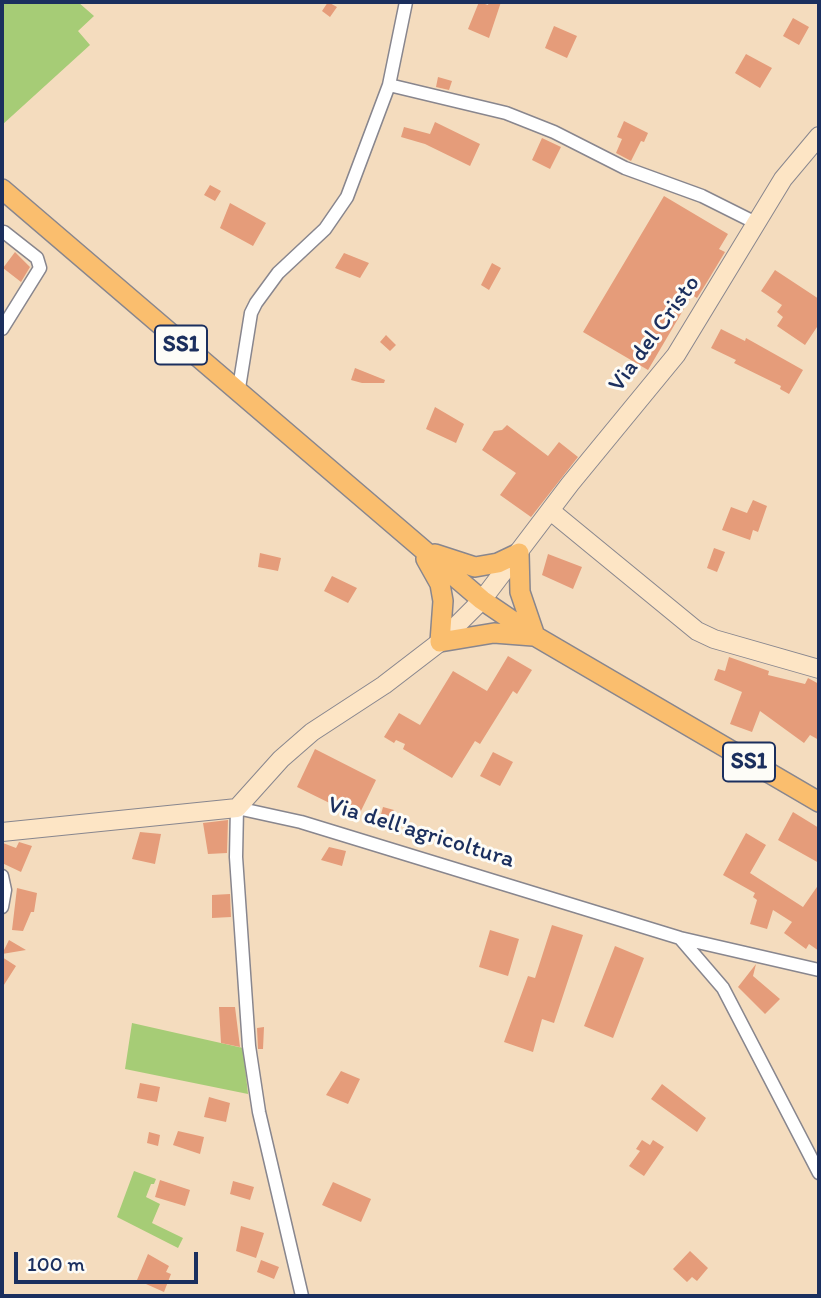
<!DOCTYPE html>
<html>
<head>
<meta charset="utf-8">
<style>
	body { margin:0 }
	#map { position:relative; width:821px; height:1298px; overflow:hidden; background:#f4dcbe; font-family:Itim,sans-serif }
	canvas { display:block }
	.frame { position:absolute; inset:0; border:4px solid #1b2f5e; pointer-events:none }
	.scale { position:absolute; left:14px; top:1252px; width:184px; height:32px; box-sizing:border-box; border:4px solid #1b2f5e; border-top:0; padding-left:9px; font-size:21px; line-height:24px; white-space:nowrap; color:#1b2f5e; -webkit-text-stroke:5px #fdfcf7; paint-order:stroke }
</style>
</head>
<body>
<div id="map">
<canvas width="821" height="1298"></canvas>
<div class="frame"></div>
<div class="scale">100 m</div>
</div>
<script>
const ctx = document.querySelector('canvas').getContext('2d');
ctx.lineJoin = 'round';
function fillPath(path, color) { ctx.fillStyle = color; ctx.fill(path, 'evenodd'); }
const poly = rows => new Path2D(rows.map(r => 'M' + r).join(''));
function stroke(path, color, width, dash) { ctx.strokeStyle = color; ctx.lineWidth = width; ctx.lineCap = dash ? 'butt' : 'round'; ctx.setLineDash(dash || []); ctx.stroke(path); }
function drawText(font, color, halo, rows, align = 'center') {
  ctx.font = font + ' Itim,sans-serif'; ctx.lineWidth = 6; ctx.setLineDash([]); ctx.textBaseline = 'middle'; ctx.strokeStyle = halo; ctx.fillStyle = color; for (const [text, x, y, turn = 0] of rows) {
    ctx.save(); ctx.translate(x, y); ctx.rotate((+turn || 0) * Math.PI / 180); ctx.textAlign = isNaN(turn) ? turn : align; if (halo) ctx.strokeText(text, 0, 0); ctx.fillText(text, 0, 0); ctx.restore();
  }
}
const green = poly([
	[2,2,78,2,94,16,78,31,90,45,2,125],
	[132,1023,243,1048,248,1094,125,1069],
	[134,1171,156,1179,154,1184,151,1184,146,1197,160,1204,152,1223,183,1238,178,1248,117,1217]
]);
const building = poly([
	[328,2,337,7,330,17,322,11],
	[479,2,488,5,489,2,501,2,489,38,468,29],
	[793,18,809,27,799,45,783,36],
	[554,26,577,36,567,58,545,48],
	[746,54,772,68,760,88,735,73],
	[438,77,452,81,449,90,436,87],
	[624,121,648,133,644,142,641,141,631,161,616,153,622,139,617,137],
	[435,122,480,144,470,166,425,144,401,137,404,127,430,134],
	[542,138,561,147,550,169,532,160],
	[210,185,221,191,215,201,204,195],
	[664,196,728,234,719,249,725,252,707,282,697,298,692,295,648,370,583,332],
	[230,203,266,223,253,246,220,228],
	[15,252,30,267,21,282,3,268],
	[344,253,369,263,360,278,335,268],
	[492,263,501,268,489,290,481,285],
	[775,270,819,299,819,324,805,345,777,326,783,317,777,312,782,305,761,291],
	[721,329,745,341,746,338,803,370,789,394,780,389,781,386,734,363,736,360,711,348],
	[386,335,396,345,390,351,380,342],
	[355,368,385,380,384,383,362,383,351,380],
	[435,407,464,424,456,443,426,429],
	[507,425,548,456,559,442,578,457,531,517,500,495,516,473,482,450,494,431,502,430],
	[753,500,767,506,758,532,753,530,750,540,722,530,731,507,747,513],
	[714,548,725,552,717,572,707,568],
	[260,553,281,558,278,571,258,567],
	[548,554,582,567,573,589,542,575],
	[332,576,357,588,348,603,324,591],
	[508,656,532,670,517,694,513,691,480,744,475,741,452,778,403,749,405,744,396,740,394,743,384,737,399,713,420,725,453,671,487,691],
	[729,657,769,671,768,675,805,684,808,678,819,684,819,740,810,735,804,743,760,711,752,732,730,724,742,692,714,680,718,669,725,671],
	[315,749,376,780,358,817,297,787],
	[493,752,513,762,500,786,480,776],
	[383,807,394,810,391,821,380,818],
	[793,812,819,828,819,863,778,840],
	[228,820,227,853,208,854,203,823],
	[140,832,161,834,155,864,132,859],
	[746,833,766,845,750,873,803,907,819,884,819,951,809,944,806,949,784,933,792,922,773,910,767,929,750,924,757,900,753,897,755,893,723,875],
	[19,842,32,846,21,872,2,863,3,843,16,848],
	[329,847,346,851,342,866,321,860],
	[17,888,37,893,34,912,31,912,23,931,12,930],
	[230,894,231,917,212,918,212,895],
	[552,925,583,935,554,1023,542,1019,533,1052,504,1042,528,976,535,978],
	[490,930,519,939,508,976,479,967],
	[9,940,26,950,2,954],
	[615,946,644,958,613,1038,584,1026],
	[2,957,16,966,2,988],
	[756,964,753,976,780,999,765,1014,738,987],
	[219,1007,235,1007,240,1047,221,1043],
	[264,1027,263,1049,258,1049,257,1028],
	[341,1071,360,1079,348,1104,326,1095],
	[140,1083,160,1087,157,1102,137,1098],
	[662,1084,706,1118,697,1132,651,1099],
	[209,1097,230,1103,226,1122,204,1117],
	[178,1131,204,1137,200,1154,173,1145],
	[149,1132,160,1135,158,1146,147,1143],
	[642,1140,650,1145,653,1140,664,1147,644,1176,629,1166,640,1151,636,1149],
	[160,1180,190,1190,185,1206,155,1197],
	[233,1181,254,1187,250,1200,230,1194],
	[333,1182,371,1199,361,1222,322,1205],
	[241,1226,264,1233,256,1258,236,1251],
	[690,1251,708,1268,697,1281,692,1277,687,1282,673,1269],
	[148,1254,169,1266,166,1272,171,1274,164,1292,137,1280],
	[261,1260,279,1267,274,1279,257,1272]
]);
const street = poly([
	[389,85,506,113,554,132,625,168,702,196,758,224],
	[2,329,40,268,37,258,4,232],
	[238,394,251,313,256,303,278,273,325,229,347,197,389,85,406,2],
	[2,876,5,890,2,907],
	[680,938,723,988,819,1173],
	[302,1296,259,1112,249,1046,236,857,237,808,301,822,680,938,819,970]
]);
const secondary = poly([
	[552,512,697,631,714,639,819,669],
	[2,832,237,808,281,759,312,732,384,685,440,642,482,600,570,484,676,355,783,179,819,136]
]);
const primary = poly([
	[2,189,482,600,535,636,819,802],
	[435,554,475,567,498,563,519,553,520,592,535,636],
	[426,559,440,584,443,601,440,642,494,633,533,636]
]);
const shields = [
	[181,345,52],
	[749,762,52]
];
const shieldNames = [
	["SS1",181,345],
	["SS1",749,762]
];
const streetNames = [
	["Via del Cristo",655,334,-54],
	["Via dell'agricoltura",421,833,17]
];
fillPath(green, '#a6cc76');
fillPath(building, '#e59c7a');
stroke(street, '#88868e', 15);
stroke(secondary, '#88868e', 20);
stroke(primary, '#88868e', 22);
stroke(street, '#fff', 12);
stroke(secondary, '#fde5c5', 18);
stroke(primary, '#fabe6e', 19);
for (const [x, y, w] of shields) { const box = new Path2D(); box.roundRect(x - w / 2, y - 19.5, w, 39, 5); ctx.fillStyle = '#fdfcf7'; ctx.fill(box); stroke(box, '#1b2f5e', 2); }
drawText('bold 23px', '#1b2f5e', null, shieldNames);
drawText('24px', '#1b2f5e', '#fdfcf7', streetNames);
</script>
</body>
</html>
